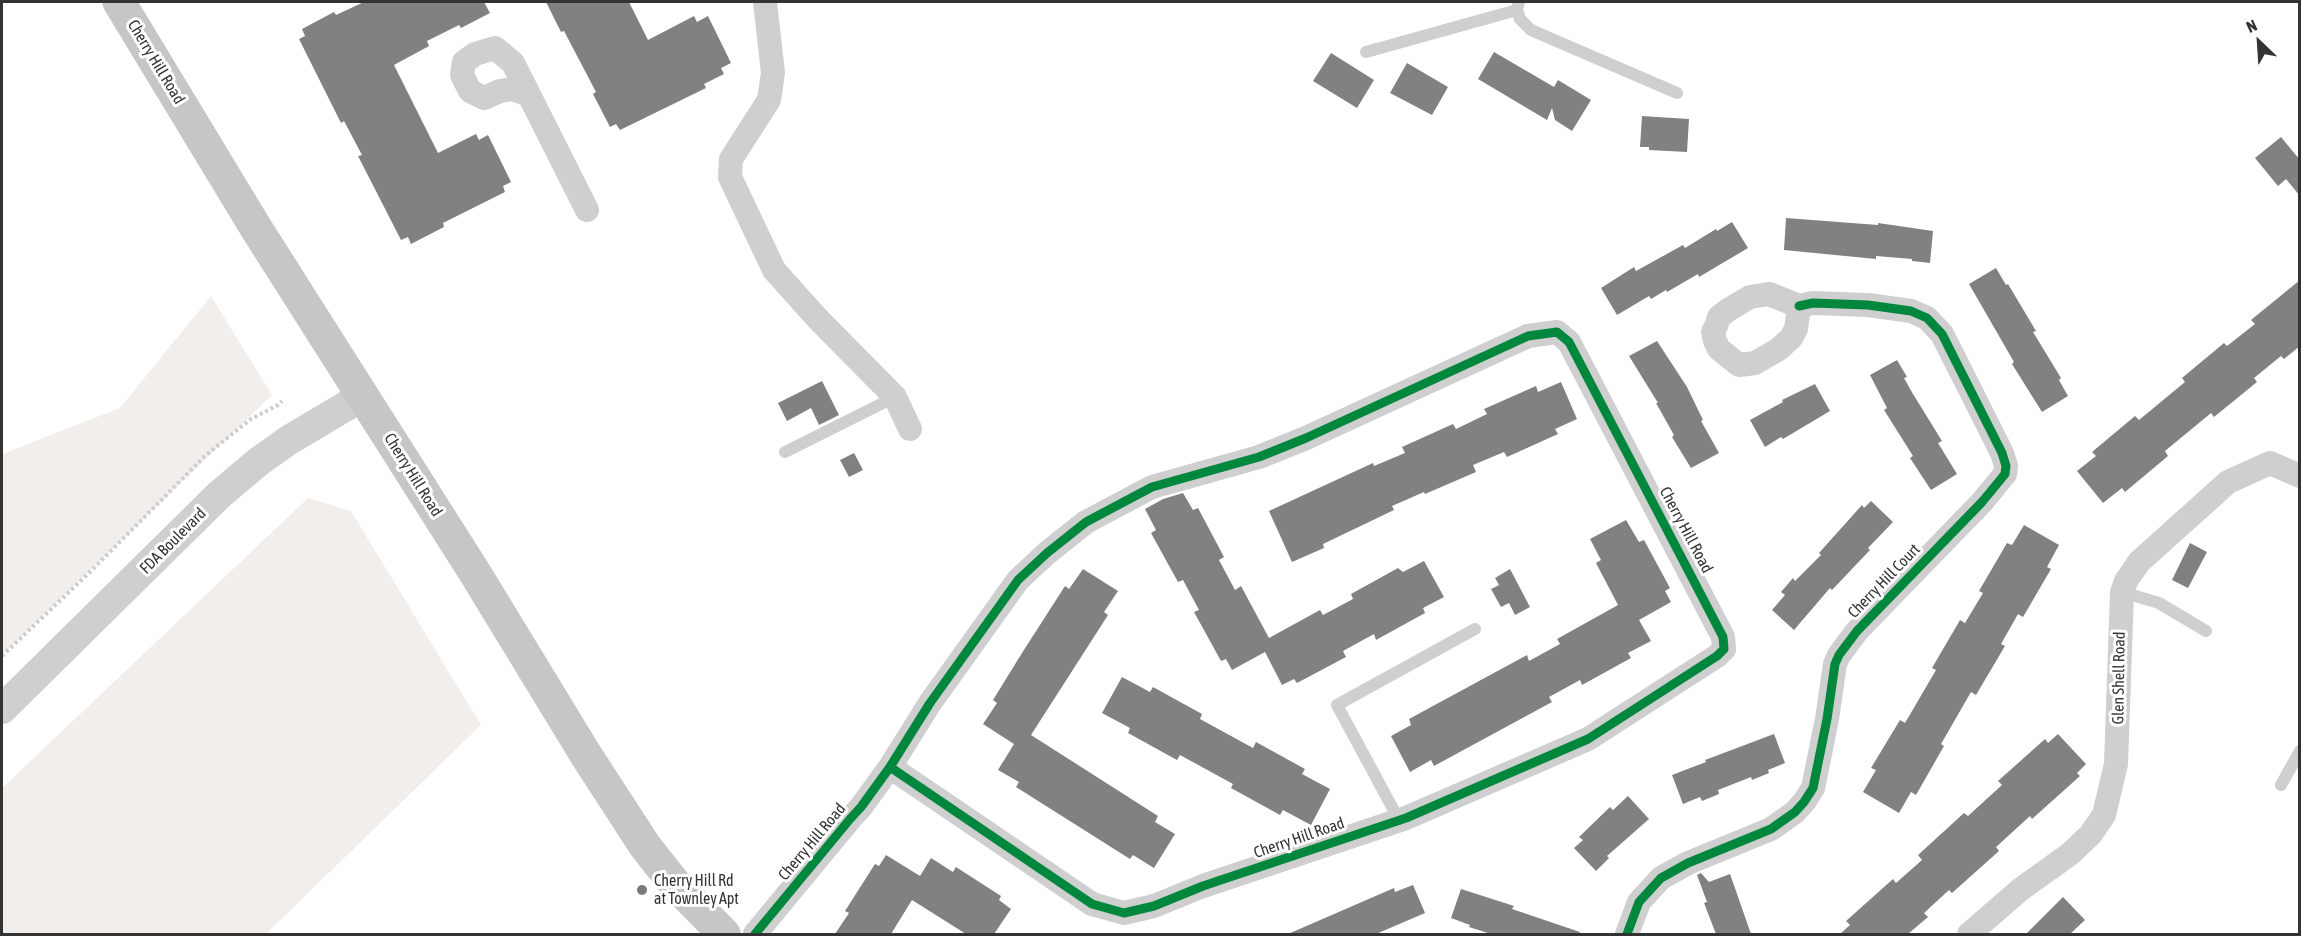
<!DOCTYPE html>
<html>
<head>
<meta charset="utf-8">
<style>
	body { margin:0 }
	#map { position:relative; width:2301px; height:936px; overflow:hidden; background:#fff; font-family:"Asap Condensed",sans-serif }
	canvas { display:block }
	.frame { position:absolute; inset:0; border:3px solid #333; pointer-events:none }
	.north { position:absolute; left:2229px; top:12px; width:60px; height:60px; -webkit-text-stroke:4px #fff; paint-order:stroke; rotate:335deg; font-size:16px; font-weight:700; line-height:24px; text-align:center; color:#333 }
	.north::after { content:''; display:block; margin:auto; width:21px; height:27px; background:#333; clip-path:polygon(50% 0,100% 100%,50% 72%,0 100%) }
</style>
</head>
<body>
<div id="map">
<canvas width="2301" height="936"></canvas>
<div class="frame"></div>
<div class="north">N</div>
</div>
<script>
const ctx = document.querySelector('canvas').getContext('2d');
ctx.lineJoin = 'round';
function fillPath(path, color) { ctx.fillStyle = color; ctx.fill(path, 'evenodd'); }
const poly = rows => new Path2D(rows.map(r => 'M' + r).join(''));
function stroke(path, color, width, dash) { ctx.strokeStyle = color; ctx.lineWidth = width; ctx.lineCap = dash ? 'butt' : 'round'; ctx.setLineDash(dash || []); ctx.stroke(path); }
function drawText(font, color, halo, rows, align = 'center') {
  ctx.font = font + ' "Asap Condensed",sans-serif'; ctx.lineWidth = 6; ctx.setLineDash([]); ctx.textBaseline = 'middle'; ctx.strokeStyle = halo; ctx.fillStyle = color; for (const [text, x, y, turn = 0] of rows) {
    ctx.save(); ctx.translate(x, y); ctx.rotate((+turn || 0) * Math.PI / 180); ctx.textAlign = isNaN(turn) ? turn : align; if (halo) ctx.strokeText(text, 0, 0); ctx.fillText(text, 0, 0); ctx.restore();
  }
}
const green = poly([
	[211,296,272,395,2,655,2,454,120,408],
	[308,498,351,511,481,725,266,934,2,934,2,788]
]);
const building = poly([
	[364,2,484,2,490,13,461,28,459,25,427,41,429,46,394,65,438,153,476,134,479,140,488,135,511,182,503,186,505,192,443,223,444,227,411,244,408,237,401,240,358,156,362,155,344,121,341,123,299,39,305,36,302,29,334,12,336,15],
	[546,2,629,2,648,40,694,16,697,22,708,16,731,63,721,68,724,74,704,84,706,88,620,130,616,124,610,127,593,94,596,92,564,31,561,32],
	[1494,52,1554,87,1558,80,1591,100,1572,131,1555,120,1552,108,1547,120,1478,79],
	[1331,53,1374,80,1357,108,1313,81],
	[1407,63,1448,87,1432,115,1390,93],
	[1642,116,1689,119,1687,152,1649,150,1649,147,1640,147],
	[2281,137,2300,160,2300,196,2286,179,2278,186,2255,158],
	[1786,218,1878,225,1878,223,1933,231,1930,263,1912,261,1912,259,1876,256,1876,259,1784,250],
	[1732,222,1748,248,1699,277,1698,274,1667,292,1666,290,1651,299,1649,296,1617,315,1601,288,1634,267,1636,271,1683,245,1685,248,1716,229,1717,231],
	[1996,268,2006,285,2008,284,2036,331,2033,332,2061,378,2059,380,2068,396,2042,412,2012,364,2014,362,1969,284],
	[2300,280,2300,346,2284,359,2281,356,2254,378,2257,382,2214,417,2211,413,2165,451,2168,456,2125,492,2122,488,2103,503,2077,471,2096,456,2092,452,2135,416,2139,420,2185,382,2182,378,2224,343,2227,346,2255,324,2251,320],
	[1657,341,1687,387,1703,420,1701,421,1719,453,1691,468,1672,437,1674,435,1656,403,1658,403,1629,356],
	[1897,360,1907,377,1904,378,1913,394,1942,441,1938,443,1957,474,1931,490,1910,458,1913,456,1884,410,1887,408,1870,375],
	[822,381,839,415,819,425,811,408,787,421,778,403],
	[1561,382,1577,419,1555,429,1558,434,1507,457,1504,452,1473,465,1476,472,1425,494,1424,492,1392,506,1394,510,1323,544,1324,548,1292,562,1269,511,1373,463,1374,466,1405,453,1402,447,1453,424,1456,429,1487,414,1484,409,1536,386,1538,392],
	[1815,384,1830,411,1783,439,1781,437,1765,447,1750,420,1783,402,1782,400],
	[854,453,863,470,849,477,840,460],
	[1183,493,1193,510,1198,508,1224,557,1219,560,1235,590,1241,586,1269,638,1320,610,1323,615,1353,599,1351,594,1398,568,1403,572,1424,561,1444,597,1423,608,1425,613,1376,640,1374,634,1343,651,1346,657,1297,683,1294,679,1282,685,1265,652,1232,670,1226,659,1221,661,1194,612,1199,610,1183,580,1178,582,1151,533,1156,530,1145,509,1163,499],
	[1871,501,1893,522,1868,548,1870,550,1832,590,1830,588,1794,630,1772,610,1785,595,1781,592,1793,578,1795,581,1821,555,1819,553,1862,505,1864,508],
	[1626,520,1639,542,1644,540,1670,588,1665,591,1671,602,1639,620,1651,641,1628,653,1631,658,1582,685,1580,680,1549,697,1552,702,1434,766,1431,760,1410,772,1391,736,1411,725,1409,719,1527,655,1529,661,1560,644,1557,639,1618,605,1596,563,1601,560,1590,539],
	[2024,525,2059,545,2047,567,2051,569,2023,617,2018,614,2001,644,2005,646,1976,695,1971,692,1941,744,1944,746,1916,795,1911,792,1899,813,1863,792,1876,770,1871,768,1900,720,1905,723,1936,670,1932,668,1960,620,1965,623,1983,593,1979,591,2007,543,2012,545],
	[2190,543,2207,552,2188,588,2172,580],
	[1083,569,1118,591,1104,612,1108,615,1031,735,1158,816,1155,822,1175,834,1154,868,1133,855,1130,859,1016,787,1019,782,998,770,1014,744,983,724,997,703,993,700,1022,653,1065,586,1069,589],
	[1510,569,1530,607,1515,615,1509,603,1501,607,1491,589,1499,585,1495,578],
	[1122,677,1150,692,1153,687,1202,714,1200,719,1253,748,1256,742,1305,769,1302,774,1330,789,1311,825,1283,810,1280,815,1231,788,1233,784,1180,755,1177,760,1128,733,1130,728,1102,713],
	[1774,734,1785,763,1768,770,1769,773,1752,780,1751,777,1718,790,1719,794,1702,801,1700,797,1683,804,1672,775,1706,762,1705,760],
	[2058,734,2086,764,2077,773,2080,776,2032,819,2030,816,1996,847,1999,851,1952,893,1949,890,1924,913,1928,917,1908,934,1840,934,1850,925,1846,921,1893,879,1896,883,1922,860,1918,855,1964,813,1968,816,2002,785,1998,781,2045,739,2048,743],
	[1628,796,1649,819,1607,856,1609,858,1596,871,1574,848,1583,840,1579,837,1610,807,1613,810],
	[886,855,920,876,931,858,953,872,956,867,1001,896,999,900,1011,909,994,934,966,934,912,900,891,934,835,934,849,913,845,911,875,864,879,866],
	[1701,873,1709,882,1730,874,1751,934,1716,934,1704,903,1707,902,1697,875],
	[1413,885,1425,913,1376,934,1288,934,1394,888,1395,892],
	[1461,889,1514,906,1512,909,1580,932,1579,934,1491,934,1469,927,1470,925,1451,918],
	[2063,897,2085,920,2070,934,2026,934]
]);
const path = poly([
	[2,656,90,572,206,455,251,419,278,405,282,401]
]);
const service = poly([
	[1519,2,1517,10,1520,19,1531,30,1677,93],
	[1366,52,1517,10],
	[785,452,895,397],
	[2122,592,2159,603,2206,631],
	[2281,785,2300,751],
	[1399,820,1337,705,1475,629]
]);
const minor = poly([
	[765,2,773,73,769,100,731,159,730,177,774,270,817,318,895,397,910,429],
	[529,95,512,89,500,91,484,98,470,91,462,75,464,62,475,54,495,48,513,63,587,210],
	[1769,294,1799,306,1796,329,1791,338,1779,349,1755,363,1739,365,1719,349,1715,341,1713,332,1716,326,1719,317,1728,310,1750,297,1769,294],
	[755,934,850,819,861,807,890,767,930,703,1018,580,1047,553,1086,522,1152,487,1259,457,1306,438,1528,336,1557,332,1569,342,1723,637,1724,649,1717,656,1588,739,1406,818,1203,886,1154,906,1124,913,1092,904,890,767],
	[1627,934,1639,902,1661,878,1688,863,1771,829,1795,812,1804,802,1813,788,1827,719,1835,664,1839,655,1857,631,1982,502,2005,474,2006,466,2002,453,1992,433,1942,334,1927,318,1911,311,1868,305,1813,303,1799,306],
	[1969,934,2021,889,2070,854,2090,835,2104,815,2116,764,2122,592,2126,581,2139,562,2228,482,2270,463,2300,476]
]);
const tertiary = poly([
	[2,709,219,495,258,462,289,440,363,396]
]);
const primary = poly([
	[119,2,256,228,475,573,586,755,645,846,675,884,724,934]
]);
const cycleway = poly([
	[755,934,850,819,861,807,890,767,930,703,1018,580,1047,553,1086,522,1152,487,1259,457,1306,438,1528,336,1557,332,1569,342,1723,637,1724,649,1717,656,1588,739,1406,818,1203,886,1154,906,1124,913,1092,904,890,767],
	[1627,934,1639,902,1661,878,1688,863,1771,829,1795,812,1804,802,1813,788,1827,719,1835,664,1839,655,1857,631,1982,502,2005,474,2006,466,2002,453,1992,433,1942,334,1927,318,1911,311,1868,305,1813,303,1799,306]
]);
const markers = [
	[642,890,6,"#7a7a7a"]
];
const streetNames = [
	["Cherry Hill Road",156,62,59],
	["Cherry Hill Road",413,475,58],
	["Cherry Hill Road",1686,530,62],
	["FDA Boulevard",173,541,-45],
	["Cherry Hill Court",1884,581,-46],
	["Glen Shell Road",2119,678,-89],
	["Cherry Hill Road",1299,838,-19],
	["Cherry Hill Road",812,842,-50]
];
const poiNames = [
	["Cherry Hill Rd",654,881],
	["at Townley Apt",654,899]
];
fillPath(green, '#f2eeec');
fillPath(building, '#818181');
stroke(path, '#cdcdcd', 4, [3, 3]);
stroke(service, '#cfcfcf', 12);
stroke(minor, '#cfcfcf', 24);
stroke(tertiary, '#cfcfcf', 30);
stroke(primary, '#c6c6c6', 33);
stroke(cycleway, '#00873e', 9);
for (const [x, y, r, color] of markers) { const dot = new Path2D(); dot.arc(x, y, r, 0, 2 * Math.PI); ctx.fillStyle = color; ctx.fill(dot); stroke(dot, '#fff', 2); }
drawText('16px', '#333', '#fff', streetNames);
drawText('16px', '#333', '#fff', poiNames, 'left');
</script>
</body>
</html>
